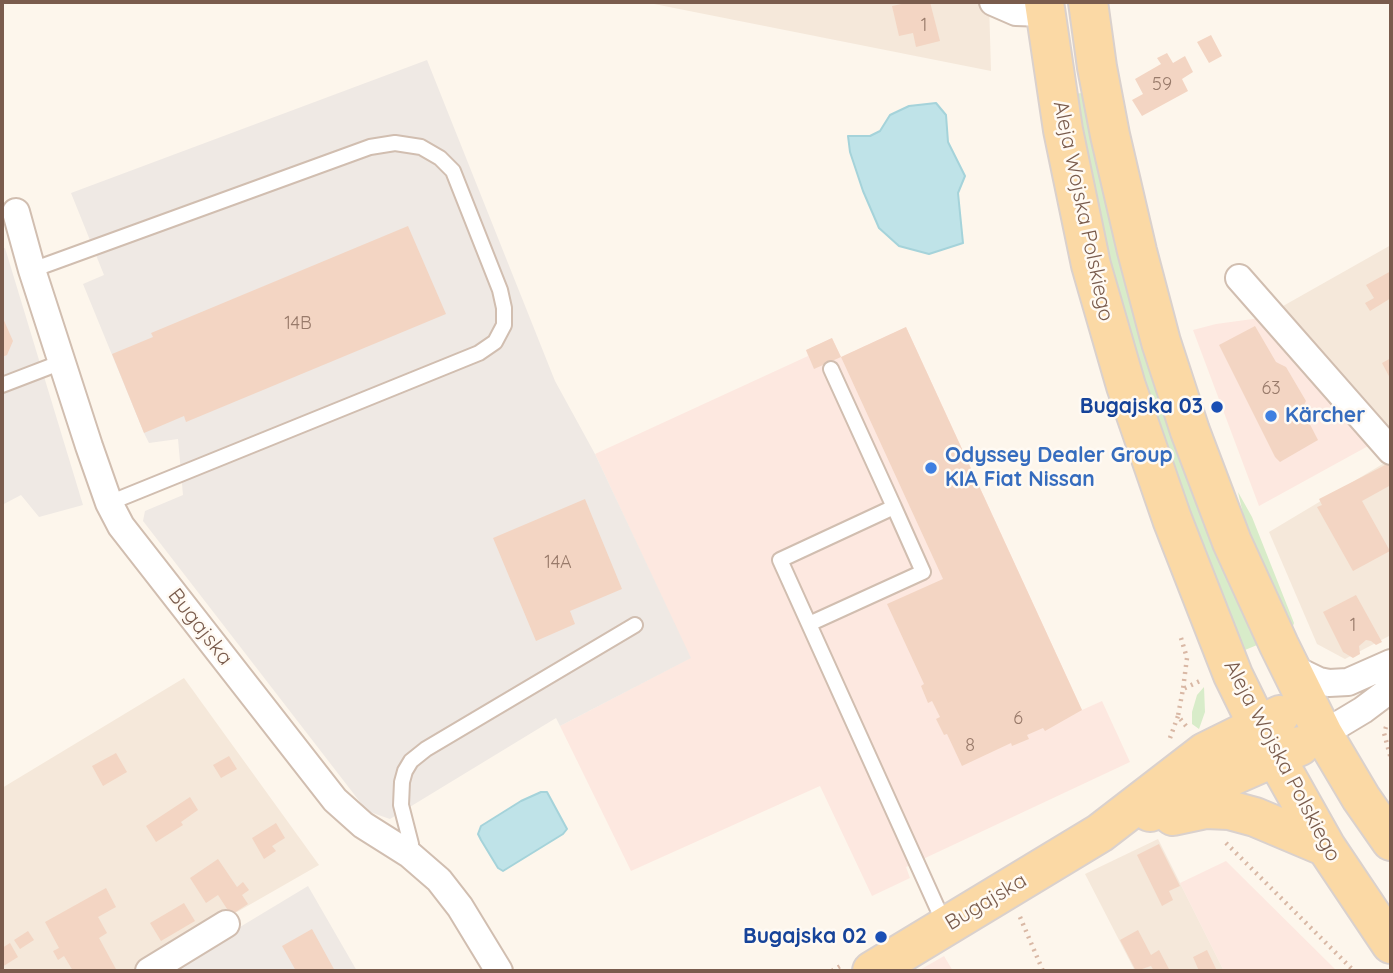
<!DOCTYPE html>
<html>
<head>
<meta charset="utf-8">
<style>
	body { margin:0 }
	#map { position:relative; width:1393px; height:973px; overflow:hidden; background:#fdf6ec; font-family:Quicksand,sans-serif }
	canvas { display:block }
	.frame { position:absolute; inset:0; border:4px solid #7a5c4d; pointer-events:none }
</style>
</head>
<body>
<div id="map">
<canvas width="1393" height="973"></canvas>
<div class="frame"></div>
</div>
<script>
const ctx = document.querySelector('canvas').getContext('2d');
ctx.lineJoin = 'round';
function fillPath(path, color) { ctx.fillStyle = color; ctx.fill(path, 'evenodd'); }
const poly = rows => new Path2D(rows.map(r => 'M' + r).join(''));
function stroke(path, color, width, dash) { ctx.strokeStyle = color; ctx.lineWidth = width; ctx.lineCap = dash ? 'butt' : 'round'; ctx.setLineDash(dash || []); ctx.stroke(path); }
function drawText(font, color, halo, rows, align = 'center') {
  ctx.font = font + ' Quicksand,sans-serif'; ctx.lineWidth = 5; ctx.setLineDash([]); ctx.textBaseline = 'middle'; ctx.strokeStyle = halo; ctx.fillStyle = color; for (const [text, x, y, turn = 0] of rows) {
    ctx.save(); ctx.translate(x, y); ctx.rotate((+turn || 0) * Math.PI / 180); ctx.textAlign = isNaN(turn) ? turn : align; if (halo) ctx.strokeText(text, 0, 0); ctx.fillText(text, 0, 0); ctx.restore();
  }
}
const residential = poly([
	[644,2,989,2,991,71],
	[1391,245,1391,443,1276,310],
	[1386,462,1391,468,1391,635,1345,659,1317,644,1269,532],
	[184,678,319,865,134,971,2,971,2,788],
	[1158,839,1224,971,1135,971,1085,874]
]);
const commercial = poly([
	[1260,318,1370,445,1259,506,1193,330,1216,324],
	[906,327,1082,710,1102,701,1130,762,906,867,910,878,872,896,820,786,631,871,560,726,690,658,595,454,808,356,806,350,832,338,841,357],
	[1226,861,1337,971,1224,971,1180,883],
	[944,956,953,971,918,971]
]);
const industrial = poly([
	[427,60,555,381,595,454,691,658,560,726,556,718,390,819,367,811,143,521,145,511,183,495,178,439,149,443,144,433,83,284,104,275,71,193],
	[5,248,83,505,39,517,21,495,2,505,2,249],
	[308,886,357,971,167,971]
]);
const green = poly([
	[1088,92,1262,643,1245,650,1169,455,1134,352,1110,263,1075,94],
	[1238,492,1252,517,1294,623,1292,629,1248,536],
	[1204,687,1205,712,1199,729,1192,724,1192,712,1197,695]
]);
const water = poly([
	[936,103,946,115,948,142,965,176,958,193,963,243,929,254,899,246,879,228,863,191,850,152,848,136,870,136,880,131,890,115,909,106,936,103],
	[541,792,547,792,567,829,563,834,503,871,498,868,481,840,478,834,481,826,521,801,541,792]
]);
const building = poly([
	[911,2,930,2,940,41,916,47,913,33,899,36,892,6],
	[1211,35,1222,56,1209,63,1197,42],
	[1167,53,1173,63,1185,56,1193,72,1182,79,1188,91,1142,116,1132,100,1143,94,1135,79,1161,64,1157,58],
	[408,226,446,314,186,422,184,416,144,433,112,354,153,337,151,333],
	[1391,271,1391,298,1370,311,1365,303,1374,298,1366,285],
	[2,316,13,341,7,355,2,357],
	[1255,326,1276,362,1286,367,1306,401,1302,409,1318,440,1280,462,1275,457,1219,345],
	[906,327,1082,710,1045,731,1043,728,1027,735,1029,739,1012,746,1011,743,962,766,947,734,944,735,936,719,940,717,932,701,928,703,921,686,924,684,887,604,943,579,841,357],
	[832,338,841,357,814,369,806,350],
	[1391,358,1391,380,1382,363],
	[1391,462,1391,485,1362,501,1390,551,1353,571,1317,507,1322,505,1319,499],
	[585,499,622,589,570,611,575,624,536,641,493,538],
	[1356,595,1382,642,1376,645,1371,641,1366,640,1359,646,1360,654,1353,658,1343,652,1323,612],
	[116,753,127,772,103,786,92,766],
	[229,756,237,769,221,778,213,765],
	[190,797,198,810,181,822,183,825,156,842,146,826],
	[276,823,285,838,272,846,276,851,264,859,252,838],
	[1159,844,1180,886,1169,891,1173,900,1162,906,1137,855],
	[218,859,237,887,243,882,249,890,242,895,248,904,231,915,218,895,206,903,190,878],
	[106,888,116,907,98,917,107,933,99,938,117,971,73,971,64,956,58,960,53,951,59,948,45,922],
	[184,903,195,921,161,941,150,923],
	[312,929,335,971,296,971,282,946],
	[1138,930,1151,955,1159,950,1170,971,1154,971,1151,966,1136,971,1120,940],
	[28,931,34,940,20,949,14,940],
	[10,943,18,957,2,967,2,948],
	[1207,950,1217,971,1199,971,1193,957]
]);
const path = poly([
	[1181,638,1187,658,1183,689],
	[1186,726,1178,716,1183,689,1202,680],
	[1386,727,1384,733,1391,759],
	[1170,738,1178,716],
	[1226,843,1354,971],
	[1020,917,1043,971],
	[832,971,842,965]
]);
const service = poly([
	[32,270,370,147,395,143,421,147,440,158,453,171,500,290,504,308,504,325,495,342,479,353,109,503],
	[831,369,894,507],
	[2,385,62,362],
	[809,624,923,572,894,507,780,560,945,925],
	[409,854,411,844,401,805,402,782,405,771,411,761,426,749,635,625]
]);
const minor = poly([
	[993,2,1016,12,1045,13],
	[16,212,32,270,89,446,109,503,121,526,335,800,363,825,409,854,439,880,460,907,499,971],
	[1239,278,1391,451],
	[1290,667,1319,681,1329,683,1348,682,1391,663],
	[1323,734,1363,710,1391,689],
	[149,971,226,924]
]);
const primary = poly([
	[1044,2,1063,130,1091,265,1126,386,1172,519,1233,675,1258,726,1326,847,1391,944],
	[1088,2,1097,67,1110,135,1137,251,1161,342,1190,431,1232,542,1279,645,1323,734,1361,798,1391,841],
	[1150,812,1300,746],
	[1173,816,1206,809,1229,810,1255,817,1326,847],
	[872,971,1100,833,1205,752,1280,715]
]);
const markers = [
	[1217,407,7,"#1a4fb4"],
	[1271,416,7,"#3f7fe0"],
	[931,468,7,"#3f7fe0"],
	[881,937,7,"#1a4fb4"]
];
const numberNames = [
	["1",924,26],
	["59",1162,85],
	["14B",298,324],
	["63",1271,389],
	["14A",558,563],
	["1",1353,626],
	["6",1018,719],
	["8",970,746]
];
const streetNames = [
	["Aleja Wojska Polskiego",1083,211,78],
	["Bugajska",200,627,52],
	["Aleja Wojska Polskiego",1282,761,62],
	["Bugajska",986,902,-31]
];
const transitNames = [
	["Bugajska 03",1203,407],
	["Bugajska 02",867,937]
];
const shopNames = [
	["Kärcher",1285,416],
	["Odyssey Dealer Group",945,456],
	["KIA Fiat Nissan",945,480]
];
fillPath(residential, '#f5e8da');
fillPath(commercial, '#fde8e0');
fillPath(industrial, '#efe9e4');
fillPath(green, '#d8ecc9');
fillPath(water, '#bfe3e8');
stroke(water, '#a5d3da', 2);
fillPath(building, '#f3d5c3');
stroke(service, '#d1beb0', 18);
stroke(minor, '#d1beb0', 30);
stroke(primary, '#dad1cd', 42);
stroke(path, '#d9b8a5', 4.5, [2, 5]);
stroke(service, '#fff', 14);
stroke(minor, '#fff', 26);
stroke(primary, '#fbd9a5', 38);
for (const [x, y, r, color] of markers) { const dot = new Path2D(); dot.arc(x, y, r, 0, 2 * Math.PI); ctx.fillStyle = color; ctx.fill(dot); stroke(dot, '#fffaf3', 2.5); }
drawText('18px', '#987a6a', null, numberNames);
drawText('21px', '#7a5c4d', '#fffaf3', streetNames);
drawText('bold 21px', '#164399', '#fffaf3', transitNames, 'right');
drawText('bold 21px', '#366cbe', '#fffaf3', shopNames, 'left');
</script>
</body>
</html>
